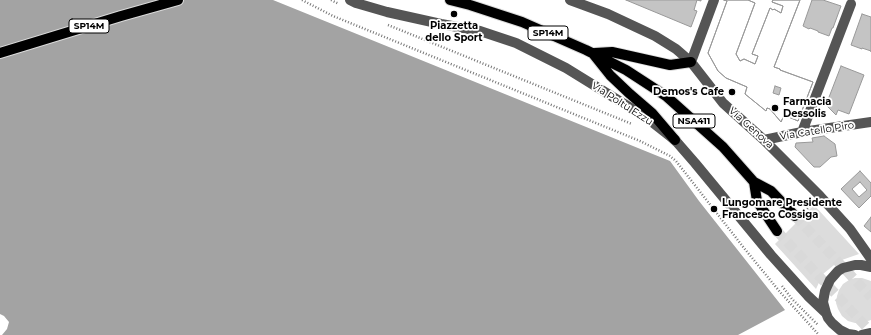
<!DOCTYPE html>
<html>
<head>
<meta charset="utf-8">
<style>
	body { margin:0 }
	canvas { display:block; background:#fff }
</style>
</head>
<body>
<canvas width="871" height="335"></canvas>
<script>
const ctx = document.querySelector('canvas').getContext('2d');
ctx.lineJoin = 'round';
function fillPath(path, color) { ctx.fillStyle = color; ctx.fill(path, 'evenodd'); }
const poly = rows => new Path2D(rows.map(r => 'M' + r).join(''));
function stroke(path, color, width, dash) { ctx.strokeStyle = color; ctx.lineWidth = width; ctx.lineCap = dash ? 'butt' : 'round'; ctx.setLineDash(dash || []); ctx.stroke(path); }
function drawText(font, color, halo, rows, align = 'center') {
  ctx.font = font + ' Montserrat,sans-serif'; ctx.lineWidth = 3.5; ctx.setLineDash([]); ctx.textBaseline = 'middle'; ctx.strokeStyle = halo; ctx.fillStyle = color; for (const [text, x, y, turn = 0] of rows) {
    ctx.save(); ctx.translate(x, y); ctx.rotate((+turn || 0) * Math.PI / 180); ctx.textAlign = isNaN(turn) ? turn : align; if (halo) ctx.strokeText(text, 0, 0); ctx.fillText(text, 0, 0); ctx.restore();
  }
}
const green = poly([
	[814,205,859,254,839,261,823,274,816,289,775,244],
	[855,278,862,278,871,281,871,320,862,323,855,323,848,321,842,316,838,309,836,303,837,296,839,290,843,284,849,280]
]);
const water = poly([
	[0,0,273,0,670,161,699,201,785,310,738,335,2,335,7,329,9,322,4,316,0,314]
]);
const building = poly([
	[626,0,701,0,701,1,697,0,694,10,697,11,691,27,626,0],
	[724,0,748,0,755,3,736,54,740,61,744,59,755,64,758,56,752,54,770,8,773,10,774,9,781,13,783,6,772,2,773,0,800,0,774,67,780,69,780,70,813,82,798,121,784,115,781,122,770,109,767,108,766,111,745,94,747,87,726,78,718,71,708,53,727,1,724,0],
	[775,86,781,88,779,95,773,93,775,86],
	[724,0,748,0,755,3,736,54,740,61,744,59,755,64,758,56,752,54,770,8,773,10,774,9,781,13,783,6,772,2,773,0,800,0,774,67,780,69,780,70,813,82,798,121,784,115,781,122,770,109,767,108,766,111,745,94,747,87,726,78,718,71,708,53,727,1,724,0],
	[812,0,823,0,841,6,833,28,832,28,829,36,818,32,818,31,810,28,809,29,803,26,812,0],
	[862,14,871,17,871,52,871,51,862,48,862,49,851,45,862,14],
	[841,66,864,75,849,114,838,110,836,115,826,105,841,66],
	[824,136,835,144,837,156,831,157,820,167,814,167,795,147,796,143,813,142,812,138,824,136],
	[860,171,871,183,871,196,859,208,841,189,860,171],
	[860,182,867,190,859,197,852,189,860,182],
	[871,217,871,232,864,226,871,217]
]);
const majorTunnel = poly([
	[795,216,871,297],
	[777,231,871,332]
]);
const path = poly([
	[302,0,333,16,640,141,670,156,676,161,744,248,780,292,819,335],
	[331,0,339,4],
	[388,25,632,124],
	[805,211,813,203],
	[782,286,792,299,818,325]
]);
const minor = poly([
	[350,0,356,3,387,12,441,24,480,31,516,43,566,68,647,118,675,140,695,163,771,255,808,296,826,313],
	[570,0,608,14,655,36,676,49,691,62,723,103,764,140,820,196,850,229,871,259],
	[691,62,714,0],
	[802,132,851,4],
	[764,140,802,132,871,122],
	[855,335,848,334,840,330,832,323,828,318,826,313,823,302,825,291,830,280,838,271,843,268,855,265,861,265,871,267],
	[862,335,871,333]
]);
const major = poly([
	[450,0,470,5,522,22,586,50,626,70,666,96,723,147,754,182,771,191,795,216],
	[0,53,121,16,178,0],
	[595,53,612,52,670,65,691,62],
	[594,55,610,75,630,94,652,113,675,140],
	[754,182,757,201,777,231]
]);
const markers = [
	[454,14,4,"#000"],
	[732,92,4,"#000"],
	[775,108,4,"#000"],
	[714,209,4,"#000"]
];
const shields = [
	[89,26,40],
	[548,33,40],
	[694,121,42]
];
const shieldNames = [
	["SP14M",89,26],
	["SP14M",548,33],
	["NSA411",694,121]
];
const poiNames = [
	["Piazzetta",454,26,"center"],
	["dello Sport",454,38,"center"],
	["Demos's Cafe",724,92,"right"],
	["Farmacia",783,102],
	["Dessolis",783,114],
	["Lungomare Presidente",722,203],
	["Francesco Cossiga",722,215]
];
const streetNames = [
	["Via Poltu Ezzu",622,104,33],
	["Via Genova",751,128,42],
	["Via Catello Piro",817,131,-9]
];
fillPath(green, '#dcdcdc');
fillPath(water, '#a3a3a3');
fillPath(building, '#c4c4c4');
stroke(building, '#999', 1);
stroke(majorTunnel, '#d9d9d9', 10, [10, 5]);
stroke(major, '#dbdbdb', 12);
stroke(path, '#777', 2.5, [1, 2]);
stroke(minor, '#555', 10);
stroke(major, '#000', 10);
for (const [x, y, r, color] of markers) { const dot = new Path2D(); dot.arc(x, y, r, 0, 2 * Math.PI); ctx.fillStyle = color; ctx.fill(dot); stroke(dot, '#fff', 1.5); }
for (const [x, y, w] of shields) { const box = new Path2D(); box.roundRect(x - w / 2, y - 7, w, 14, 3); ctx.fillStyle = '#fff'; ctx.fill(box); stroke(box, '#000', 1); }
drawText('bold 9px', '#000', null, shieldNames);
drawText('bold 10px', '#000', '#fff', poiNames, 'left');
drawText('10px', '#000', '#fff', streetNames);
</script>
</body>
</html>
